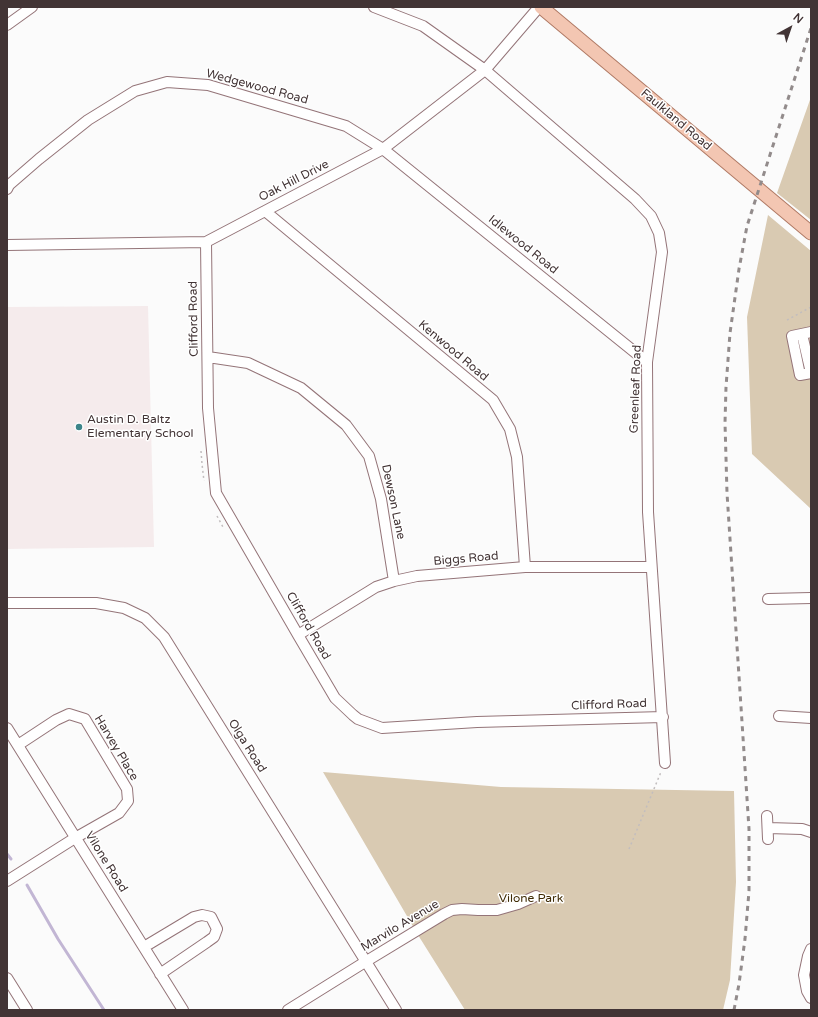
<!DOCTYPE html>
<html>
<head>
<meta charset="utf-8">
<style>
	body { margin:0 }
	#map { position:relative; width:818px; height:1017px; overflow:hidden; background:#fbfbfb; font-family:"Varela Round",sans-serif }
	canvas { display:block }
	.frame { position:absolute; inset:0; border:8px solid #423435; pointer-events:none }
	.north { position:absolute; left:770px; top:8px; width:40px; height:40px; -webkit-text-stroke:3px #fff; paint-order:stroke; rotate:40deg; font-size:11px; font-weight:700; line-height:16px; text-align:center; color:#423435 }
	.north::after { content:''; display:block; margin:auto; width:14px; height:18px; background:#423435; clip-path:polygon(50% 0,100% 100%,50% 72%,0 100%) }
</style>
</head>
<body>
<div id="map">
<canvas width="818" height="1017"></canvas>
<div class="frame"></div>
<div class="north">N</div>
</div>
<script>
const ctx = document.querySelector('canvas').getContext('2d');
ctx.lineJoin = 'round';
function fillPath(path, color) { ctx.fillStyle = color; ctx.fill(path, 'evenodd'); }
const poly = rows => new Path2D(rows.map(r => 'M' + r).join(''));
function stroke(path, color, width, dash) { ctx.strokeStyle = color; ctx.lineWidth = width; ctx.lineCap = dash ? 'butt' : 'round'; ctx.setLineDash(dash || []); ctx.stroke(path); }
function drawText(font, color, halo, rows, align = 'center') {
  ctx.font = font + ' "Varela Round",sans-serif'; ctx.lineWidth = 3; ctx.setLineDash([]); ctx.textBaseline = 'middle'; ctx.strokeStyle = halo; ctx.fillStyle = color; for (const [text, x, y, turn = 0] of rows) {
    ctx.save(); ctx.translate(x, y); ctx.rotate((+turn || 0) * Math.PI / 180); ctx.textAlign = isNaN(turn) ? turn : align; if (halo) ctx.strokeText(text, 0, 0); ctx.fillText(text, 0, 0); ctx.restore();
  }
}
const built = poly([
	[148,306,154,547,7,549,7,307]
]);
const green = poly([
	[811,97,811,220,777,193],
	[768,215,811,251,811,509,752,454,747,317],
	[323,772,501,787,734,791,736,882,730,980,723,1010,465,1010,418,935]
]);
const stream = poly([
	[7,854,11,859],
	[27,885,58,939,104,1010]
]);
const path = poly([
	[787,320,811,307],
	[201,451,202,464,204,481],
	[217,516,223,527],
	[629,849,661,772]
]);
const minor = poly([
	[374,7,423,26,485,70,635,199,651,216,659,233,662,252,647,362,648,512,665,763],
	[7,25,32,7],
	[7,189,9,185,39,159,88,120,135,91,167,82,208,85,346,126,383,149,647,362],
	[265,211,493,400,510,429,517,457,525,567],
	[206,242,208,408,216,493,298,635,335,698,353,715,358,719,382,728,477,722,663,717],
	[7,245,206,242,383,149,485,70,539,7],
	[811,332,792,336,800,375,811,373],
	[802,334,811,373],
	[208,357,248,363,301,388,346,425,369,456,381,499,394,581],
	[768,599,811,598],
	[7,603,96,603,124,608,145,618,164,637,396,1010],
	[298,635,376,587,394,581,417,576,525,567,651,567],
	[779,716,811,718],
	[7,728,183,1010],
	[767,816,768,839],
	[768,828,802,829,811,832],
	[7,881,75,838,119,813,128,801,127,789,85,719,69,714,56,720,18,745],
	[144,947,194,917,202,915,211,917,217,929,214,937,207,942,160,974],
	[811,949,808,956,804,975,807,991,811,998],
	[7,978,27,1010],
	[288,1010,365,962,444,914,452,910,462,909,478,910,497,910,518,904,536,896]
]);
const major = poly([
	[541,7,811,233]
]);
const rail = poly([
	[734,1010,739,984,745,939,749,891,749,829,727,493,725,423,726,387,730,333,739,269,747,226,811,28]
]);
const markers = [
	[79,427,4,"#3c8489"]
];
const streetNames = [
	["Wedgewood Road",257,87,15],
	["Faulkland Road",676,120,40],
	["Oak Hill Drive",294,181,-27],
	["Idlewood Road",523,245,39],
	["Clifford Road",194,319,-91],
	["Kenwood Road",453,351,40],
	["Greenleaf Road",636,389,-88],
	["Dewson Lane",393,502,78],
	["Biggs Road",466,559,-5],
	["Clifford Road",308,626,60],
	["Clifford Road",609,705,-2],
	["Olga Road",247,746,58],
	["Harvey Place",116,748,59],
	["Vilone Road",106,862,58],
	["Marvilo Avenue",400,926,-31]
];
const poiNames = [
	["Austin D. Baltz",87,420],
	["Elementary School",87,434]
];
const parkNames = [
	["Vilone Park",531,899]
];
fillPath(built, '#f5ebec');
fillPath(green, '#d9cab2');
stroke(stream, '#c2b6d4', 3);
stroke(minor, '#947478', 12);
stroke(major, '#b07a65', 15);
stroke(path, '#c2bdbe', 1.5, [2, 3]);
stroke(minor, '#fff', 10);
stroke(major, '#f3c6b2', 13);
stroke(rail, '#928b8b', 3, [5, 5]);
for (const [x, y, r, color] of markers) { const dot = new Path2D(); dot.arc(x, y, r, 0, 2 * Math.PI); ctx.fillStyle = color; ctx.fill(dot); stroke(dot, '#fff', 1.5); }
drawText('12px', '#423435', '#fff', streetNames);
drawText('12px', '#423435', '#fff', poiNames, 'left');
drawText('12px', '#3f2b04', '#fff', parkNames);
</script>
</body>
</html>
